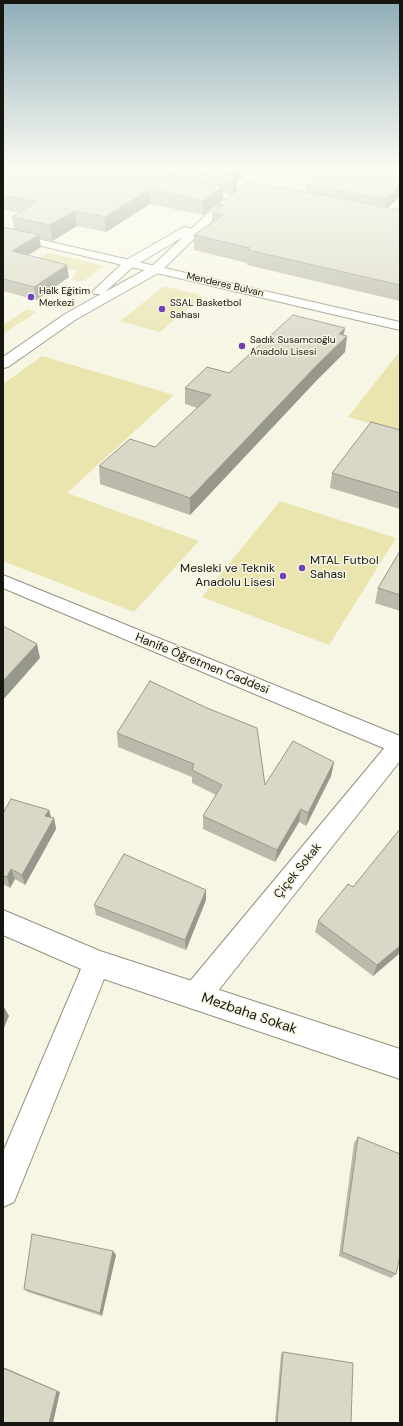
<!DOCTYPE html>
<html>
<head>
<meta charset="utf-8">
<style>
	body { margin:0 }
	#map { position:relative; width:403px; height:1426px; overflow:hidden; background:#f7f6e4; font-family:"DM Sans",sans-serif }
	canvas { display:block }
	.frame { position:absolute; inset:0; border:4px solid #161610; pointer-events:none }
</style>
</head>
<body>
<div id="map">
<canvas width="403" height="1426"></canvas>
<div class="frame"></div>
</div>
<script>
const ctx = document.querySelector('canvas').getContext('2d');
ctx.lineJoin = 'round';
function fillPath(path, color) { ctx.fillStyle = color; ctx.fill(path, 'evenodd'); }
const poly = rows => new Path2D(rows.map(r => 'M' + r).join(''));
function stroke(path, color, width, dash) { ctx.strokeStyle = color; ctx.lineWidth = width; ctx.lineCap = dash ? 'butt' : 'round'; ctx.setLineDash(dash || []); ctx.stroke(path); }
function drawText(font, color, halo, rows, align = 'center') {
  ctx.font = font + ' "DM Sans",sans-serif'; ctx.lineWidth = 3; ctx.setLineDash([]); ctx.textBaseline = 'middle'; ctx.strokeStyle = halo; ctx.fillStyle = color; for (const [text, x, y, turn = 0] of rows) {
    ctx.save(); ctx.translate(x, y); ctx.rotate((+turn || 0) * Math.PI / 180); ctx.textAlign = isNaN(turn) ? turn : align; if (halo) ctx.strokeText(text, 0, 0); ctx.fillText(text, 0, 0); ctx.restore();
  }
}
const green = poly([
	[305,171,326,175,306,190,285,186],
	[48,252,104,266,82,282,72,280,77,271,36,261],
	[164,286,204,296,160,332,120,321],
	[27,309,37,312,3,334,3,325],
	[400,351,400,432,348,417],
	[42,356,174,395,67,493,199,541,134,612,3,561,3,384],
	[280,501,396,538,329,645,202,597]
]);
const minor = poly([
	[400,737,400,761,206,1006,196,1010,186,1006,182,996,186,986,391,740,400,737]
]);
const tertiary = poly([
	[276,167,287,167,214,219,160,272,75,320,8,367,3,368,3,357,65,314,101,294,94,294,93,291,126,260,182,228,186,227,191,229,206,215,276,167],
	[183,237,152,266,105,292,134,266,183,237],
	[3,575,400,736,400,755,3,588,3,575],
	[3,910,100,951,400,1049,400,1079,104,979,14,1202,3,1207,3,1152,81,969,3,935,3,910]
]);
const secondary = poly([
	[3,231,400,322,400,330,3,237,3,231]
]);
const wall = poly([
	[3,167,252,167,246,172,245,176,237,181,236,191,306,192,307,185,400,177,400,196,388,208,400,210,400,301,247,265,247,263,194,250,194,235,212,222,212,213,217,209,217,205,203,215,150,204,106,232,77,226,52,241,39,238,41,247,28,255,69,277,36,300,3,291,3,227,14,230,12,217,19,213,3,209],
	[223,193,231,195,223,200],
	[344,335,347,336,345,352,317,380,190,515,100,484,99,466,155,447,197,408,185,404,185,388],
	[400,430,400,509,330,488,332,473],
	[400,551,400,611,375,603,378,588],
	[117,733,265,785,334,762,331,776,306,826,299,822,275,862,203,829,203,816,216,795,192,783,192,777,118,747],
	[49,810,51,818,54,818,56,829,25,885,15,879,10,888,3,884,3,813],
	[400,829,400,953,373,976,315,932,318,921,353,887],
	[206,900,186,950,96,915,94,905],
	[358,1137,396,1274,391,1278,339,1256,354,1143],
	[113,1251,116,1255,102,1316,28,1292,24,1289],
	[283,1352,351,1423,275,1423,281,1354]
]);
const shadedWall = poly([
	[237,167,252,167,246,172,245,176,237,181,236,192,232,195,233,181,223,175],
	[400,186,400,196,384,212,386,199],
	[223,187,223,202,217,204,217,205,203,215,203,201],
	[150,189,150,204,106,232,105,217],
	[75,211,77,226,52,241,50,225],
	[39,235,41,247,14,264,12,251],
	[67,265,69,277,36,300,34,287],
	[345,328,343,339,347,336,345,352,317,380,190,515,190,498,319,363,339,334],
	[37,644,40,658,3,700,3,681],
	[334,762,331,776,306,826,308,813],
	[301,809,299,822,275,862,277,850],
	[49,810,52,821,54,818,56,829,25,885,22,875,45,816],
	[11,869,15,879,10,888,7,877],
	[206,890,206,900,186,950,185,940],
	[400,946,400,953,373,976,377,965],
	[4,1007,9,1016,3,1030,3,1011],
	[113,1251,116,1255,102,1316,100,1313],
	[3,1367,60,1392,53,1423,49,1423,3,1368]
]);
const building = poly([
	[3,167,138,167,223,187,203,201,150,189,105,217,75,211,50,225,12,217,37,202,3,195,3,167],
	[175,167,237,167,223,175,237,178,233,181,175,167],
	[329,167,344,167,400,177,400,186,386,199,307,185,329,167],
	[250,182,378,205,377,206,400,210,400,285,248,250,250,248,194,235,223,215,212,213,223,205,217,204,250,182],
	[3,227,39,235,12,251,67,265,34,287,3,279,3,227],
	[293,315,345,328,339,334,347,336,319,363,190,498,99,466,130,439,155,447,211,395,185,388,207,367,229,373,293,315],
	[371,422,400,430,400,493,332,473,371,422],
	[400,551,400,595,378,588,400,551],
	[3,626,37,644,3,681,3,626],
	[150,681,207,708,257,728,265,785,293,741,334,762,308,813,301,809,277,850,203,816,222,785,192,770,194,764,117,733,150,681],
	[11,799,49,810,45,816,54,818,22,875,11,869,7,877,3,876,3,813,11,799],
	[400,829,400,946,377,965,318,921,348,884,353,887,400,829],
	[124,854,206,890,185,940,94,905,124,854],
	[358,1137,400,1154,400,1256,396,1274,342,1252,358,1137],
	[32,1234,113,1251,100,1313,24,1289,32,1234],
	[283,1352,353,1363,351,1423,277,1423,283,1352],
	[3,1368,57,1391,49,1423,3,1423,3,1368]
]);
const markers = [
	[31,297,4,"#7340b7"],
	[162,309,4,"#7340b7"],
	[242,346,4,"#7340b7"],
	[302,568,4,"#7340b7"],
	[283,576,4,"#7340b7"]
];
const farStreetnames = [
	["Menderes Bulvarı",225,285,13]
];
const farPoinames = [
	["Halk Eğitim",39,291],
	["Merkezi",39,303],
	["SSAL Basketbol",170,303],
	["Sahası",170,315],
	["Sadık Susamcıoğlu",250,340],
	["Anadolu Lisesi",250,352]
];
const poiNames = [
	["MTAL Futbol",310,561],
	["Sahası",310,575],
	["Mesleki ve Teknik",275,569,"right"],
	["Anadolu Lisesi",275,583,"right"]
];
const streetNames = [
	["Hanife Öğretmen Caddesi",202,664,22],
	["Çiçek Sokak",298,871,-51]
];
const nearStreetnames = [
	["Mezbaha Sokak",249,1014,19]
];
fillPath(green, '#eae4af');
stroke(minor, '#939181', 2);
stroke(tertiary, '#939181', 2);
stroke(secondary, '#939181', 2);
fillPath(minor, '#fff');
fillPath(tertiary, '#fff');
fillPath(secondary, '#fff');
fillPath(wall, '#bbbaaa');
fillPath(shadedWall, '#98978b');
fillPath(building, '#d9d8c6');
stroke(building, '#98978b', 1);
const sky = ctx.createLinearGradient(0, 0, 0, 366);
sky.addColorStop(0, '#8fadb8');
sky.addColorStop(0.46, '#fbfbf3');
sky.addColorStop(1, '#fbfbf300');
ctx.fillStyle = sky;
ctx.fillRect(0, 0, 403, 366);
for (const [x, y, r, color] of markers) { const dot = new Path2D(); dot.arc(x, y, r, 0, 2 * Math.PI); ctx.fillStyle = color; ctx.fill(dot); stroke(dot, '#f7f6e4', 1.5); }
drawText('10px', '#161610', '#f7f6e4', farStreetnames);
drawText('10px', '#161610', '#f7f6e4', farPoinames, 'left');
drawText('12px', '#161610', '#f7f6e4', poiNames, 'left');
drawText('12px', '#161610', '#f7f6e4', streetNames);
drawText('14px', '#161610', '#f7f6e4', nearStreetnames);
</script>
</body>
</html>
